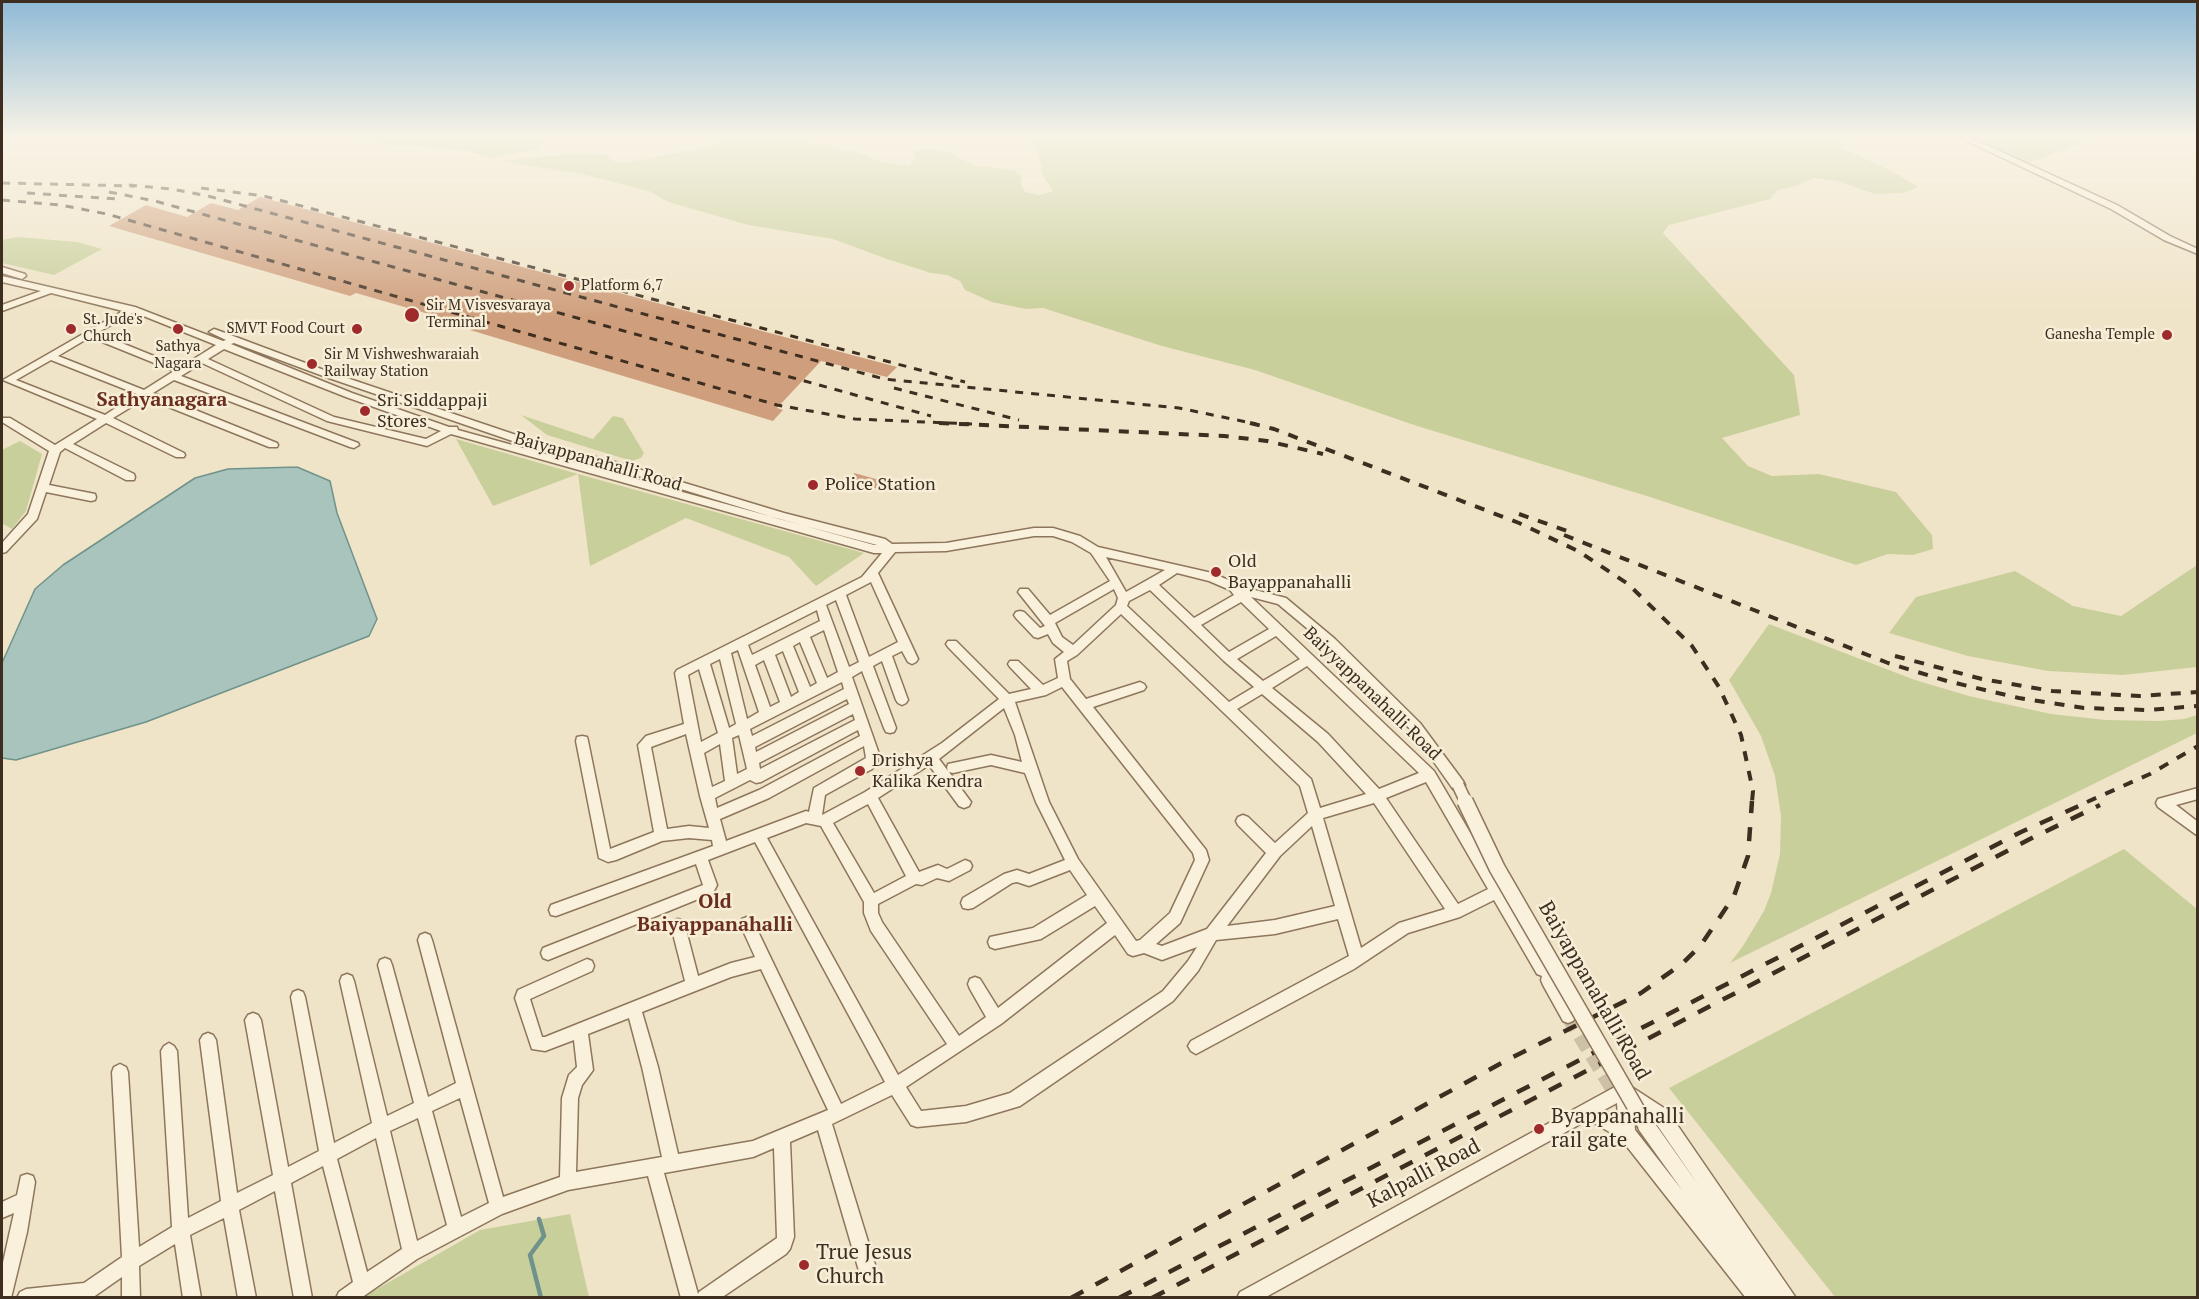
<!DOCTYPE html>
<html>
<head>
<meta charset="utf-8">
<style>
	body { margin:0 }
	#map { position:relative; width:2199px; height:1299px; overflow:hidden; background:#f0e4c8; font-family:"PT Serif",serif }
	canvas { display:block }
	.frame { position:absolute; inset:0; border:3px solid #3d2e20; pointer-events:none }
</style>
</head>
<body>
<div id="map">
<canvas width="2199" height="1299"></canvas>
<div class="frame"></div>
</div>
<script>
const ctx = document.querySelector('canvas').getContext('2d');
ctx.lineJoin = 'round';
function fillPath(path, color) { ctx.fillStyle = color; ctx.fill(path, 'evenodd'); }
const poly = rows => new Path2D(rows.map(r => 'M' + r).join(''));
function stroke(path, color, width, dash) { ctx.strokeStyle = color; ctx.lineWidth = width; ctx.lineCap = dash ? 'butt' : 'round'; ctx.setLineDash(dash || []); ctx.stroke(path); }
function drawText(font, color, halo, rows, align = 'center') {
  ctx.font = font + ' "PT Serif",serif'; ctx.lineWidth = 5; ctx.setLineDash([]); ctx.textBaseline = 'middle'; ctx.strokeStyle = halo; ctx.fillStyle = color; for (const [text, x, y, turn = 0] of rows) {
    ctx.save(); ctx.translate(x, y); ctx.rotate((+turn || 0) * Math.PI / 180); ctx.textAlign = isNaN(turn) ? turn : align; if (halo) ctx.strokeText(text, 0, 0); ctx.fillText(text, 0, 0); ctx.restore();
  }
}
const green = poly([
	[326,136,547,136,545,142,535,150,488,158,466,150,404,146],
	[717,136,766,136,783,141,798,139,859,153,882,162,909,166,915,159,913,152,927,148,941,150,954,154,972,165,1014,170,1022,177,1021,185,1025,192,1040,195,1053,191,1043,176,1038,153,1031,136,1850,136,1841,140,1841,148,1892,171,1918,187,1903,193,1875,194,1837,181,1814,178,1794,187,1778,190,1770,199,1669,225,1663,233,1794,375,1800,415,1722,438,1748,466,1772,476,1819,474,1896,492,1932,535,1933,549,1913,555,1888,554,1856,565,1650,497,1414,425,1255,370,1162,346,1043,308,1026,309,992,302,965,290,960,281,947,275,931,273,887,259,833,239,748,225,668,202,649,191,582,174,500,161,572,154,607,155,612,161,625,163,716,145],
	[1969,136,2100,136,2029,163],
	[18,237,77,242,102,249,54,275,2,263,2,240],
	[521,415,593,439,613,416,623,418,644,453,641,458,632,461,547,435],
	[456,439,578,474,864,553,816,586,789,557,686,518,590,566,578,474,493,506],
	[20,441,42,454,26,511,12,529,3,524,2,518,2,450],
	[2197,565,2197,667,2123,675,2048,671,1968,656,1889,633,1916,597,2015,571,2073,606,2121,616],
	[1769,624,1915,680,1969,696,2051,714,2106,720,2159,721,2184,719,2197,715,2197,733,1730,963,1743,946,1764,911,1771,893,1780,854,1781,816,1775,776,1761,736,1729,680],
	[2124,849,2197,909,2197,1297,1835,1297,1669,1088],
	[570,1214,589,1297,363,1297,480,1230]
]);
const water = poly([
	[297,467,330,481,337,513,377,619,369,636,146,722,16,760,2,758,2,663,35,589,63,565,195,478,228,469,297,467]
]);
const stream = poly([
	[539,1219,544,1236,530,1255,541,1298]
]);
const building = poly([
	[260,197,897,367,887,377,821,361,777,408,783,410,773,421,470,330,474,327,356,293,350,296,109,226,146,205,187,217,211,203,238,210],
	[854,473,887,482,881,490,852,481]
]);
const minorTunnel = poly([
	[1568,1016,1619,1099]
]);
const minor = poly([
	[1956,136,1967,136,2117,205,2170,236,2198,249,2198,254,2164,240,2111,209,1956,136],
	[2,267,25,274,26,276,22,279,2,273,2,267],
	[2,276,135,307,223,341,226,340,209,332,214,329,217,330,332,373,537,442,615,462,784,513,885,539,892,544,946,543,1034,528,1053,528,1080,536,1098,547,1212,573,1247,588,1286,598,1335,639,1420,723,1463,781,1465,785,1463,789,1458,791,1453,789,1412,731,1327,645,1278,604,1251,597,1434,771,1547,964,1549,969,1547,973,1553,975,1573,1011,1576,1016,1573,1021,1568,1023,1563,1021,1543,985,1541,980,1542,976,1537,974,1494,900,1460,917,1408,933,1354,969,1196,1054,1191,1051,1188,1046,1191,1041,1349,956,1338,919,1275,934,1216,940,1198,971,1173,1001,1020,1106,966,1122,917,1127,911,1125,892,1095,832,1124,877,1271,874,1277,868,1280,862,1277,859,1271,818,1130,790,1142,794,1237,790,1249,786,1254,721,1298,681,1298,648,1176,568,1190,502,1214,417,1259,361,1298,336,1298,339,1292,353,1282,323,1166,291,1183,312,1298,294,1298,275,1191,239,1210,256,1298,238,1298,224,1218,190,1235,201,1298,183,1298,175,1244,139,1266,140,1298,122,1298,122,1277,92,1298,17,1298,20,1292,26,1289,84,1283,122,1257,112,1072,114,1067,120,1064,126,1067,128,1072,139,1247,172,1227,161,1051,164,1046,169,1043,174,1046,177,1051,188,1218,221,1201,200,1040,203,1035,208,1033,213,1035,216,1040,237,1193,273,1175,245,1020,248,1015,253,1013,258,1015,261,1020,288,1167,319,1151,291,997,293,992,298,990,303,992,305,997,334,1143,372,1123,340,981,342,976,347,974,352,976,354,981,387,1116,414,1103,378,965,380,960,385,958,390,960,392,965,428,1097,456,1083,418,940,420,935,425,933,430,935,432,940,503,1197,560,1177,562,1098,569,1075,577,1067,574,1040,545,1051,532,1049,515,998,518,990,587,959,592,961,594,966,592,971,530,999,542,1037,545,1037,685,981,671,926,673,921,678,919,683,921,685,926,698,976,731,963,755,957,740,924,742,919,747,917,752,919,841,1104,885,1082,755,842,708,860,717,885,713,893,548,960,543,958,541,953,543,948,703,885,696,864,556,916,551,915,549,910,551,905,713,846,712,840,689,838,662,841,616,860,608,862,599,858,576,741,577,737,582,736,587,737,588,741,610,849,654,832,638,745,646,736,684,724,675,673,677,670,862,577,882,553,874,553,451,434,427,446,327,421,202,363,181,376,358,443,359,445,354,448,350,447,174,380,153,393,277,443,278,445,277,447,269,447,146,398,113,418,184,453,185,455,184,457,176,457,106,423,73,444,134,474,135,477,134,480,126,480,65,448,60,452,49,485,95,494,96,497,95,500,91,501,46,492,37,519,6,552,2,553,2,543,28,514,49,451,2,422,2,418,10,418,55,445,97,419,3,380,123,311,51,293,2,311,2,305,41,291,2,282,2,276],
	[132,313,141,315,216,345,181,367,97,333,132,313],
	[90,337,174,371,144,390,58,356,90,337],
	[234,343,326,377,530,447,609,467,779,519,877,545,874,545,458,430,457,427,449,427,352,393,231,344,234,343],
	[224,349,346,397,441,431,426,439,334,417,208,359,224,349],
	[51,360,137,394,105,415,16,380,51,360],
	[1034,536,1053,536,1072,542,1091,553,1110,581,1050,615,1028,589,1020,589,1018,592,1045,626,1040,628,1024,612,1020,611,1016,612,1014,615,1016,618,1034,637,1038,638,1048,634,1053,643,1064,652,1055,659,1058,678,1043,685,1018,661,1010,661,1008,664,1010,667,1031,689,1009,694,956,641,948,641,946,644,948,647,999,699,942,743,865,792,822,815,825,795,872,769,878,761,879,754,852,677,862,671,884,728,886,732,890,733,894,732,896,728,873,666,882,661,896,700,898,703,902,705,906,703,908,700,892,656,902,651,908,662,912,664,916,662,918,659,878,573,895,552,946,551,1034,536],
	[1106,557,1165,570,1126,592,1106,557],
	[1177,573,1209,581,1230,590,1234,595,1194,618,1159,585,1177,573],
	[871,582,898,642,869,657,846,595,871,582],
	[1114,589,1118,598,1116,605,1073,645,1062,637,1055,623,1114,589],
	[1150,590,1224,661,1254,687,1229,702,1127,606,1129,601,1150,590],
	[836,600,859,662,849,667,826,605,836,600],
	[1241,602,1269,629,1229,652,1201,625,1241,602],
	[817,610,820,621,752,655,748,645,817,610],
	[1121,614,1300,786,1308,813,1275,843,1248,817,1243,815,1238,817,1236,821,1238,825,1266,853,1207,929,1162,946,1156,944,1180,923,1209,860,1206,850,1093,707,1144,690,1146,687,1144,684,1140,682,1086,699,1070,679,1067,661,1077,655,1121,614],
	[824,630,838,672,827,678,810,637,824,630],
	[1276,636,1300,659,1263,681,1237,659,1276,636],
	[800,642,817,683,810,687,793,646,800,642],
	[738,650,759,712,747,719,731,653,738,650],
	[783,651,799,692,791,697,775,655,783,651],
	[720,659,736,724,729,728,710,664,720,659],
	[764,660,780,702,770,707,755,665,764,660],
	[1307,666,1419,773,1379,789,1328,734,1272,688,1307,666],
	[699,669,718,733,701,742,688,675,699,669],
	[842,682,844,689,752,736,750,729,842,682],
	[1062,687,1193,853,1195,860,1170,913,1140,940,1136,941,1078,859,1049,802,1015,702,1046,695,1062,687],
	[1262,694,1318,742,1366,794,1320,808,1311,779,1237,709,1262,694],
	[847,699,849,704,756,752,755,747,847,699],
	[1004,708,1015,735,1022,762,991,755,948,764,947,768,948,771,939,759,1004,708],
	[853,714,855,720,760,769,759,763,853,714],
	[858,730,860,736,759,790,717,808,715,798,750,780,756,783,761,782,858,730],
	[686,734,700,796,709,828,689,826,667,829,651,747,686,734],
	[739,735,747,769,737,774,732,738,739,735],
	[720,744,725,781,712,787,704,753,720,744],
	[864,746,866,758,814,788,809,812,806,811,726,841,720,819,769,798,864,746],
	[929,765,959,806,964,808,969,806,971,802,949,772,953,773,991,765,1025,773,1036,802,1065,860,1029,874,1017,870,1004,874,963,898,961,903,963,908,968,909,973,908,1012,883,1017,882,1029,886,1070,870,1087,895,1033,928,990,937,988,942,990,947,995,949,1041,939,1095,906,1107,923,998,1008,980,979,975,977,970,979,968,984,970,989,986,1017,959,1036,882,922,878,913,878,904,916,884,922,885,937,878,949,881,970,870,972,866,970,862,965,860,947,869,938,865,919,872,878,798,929,765],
	[1426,782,1488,889,1458,904,1386,798,1426,782],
	[1374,803,1445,909,1399,923,1361,948,1323,818,1374,803],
	[868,804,906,876,874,893,833,823,868,804],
	[806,823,821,826,864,902,864,913,871,931,947,1044,898,1075,767,838,806,823],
	[1312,826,1335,906,1275,920,1227,926,1280,856,1312,826],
	[1115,935,1128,954,1133,956,1144,953,1162,960,1197,947,1188,961,1163,991,1010,1093,966,1106,921,1111,906,1087,1001,1024,1115,935],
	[761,969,828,1110,753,1141,678,1154,658,1067,642,1012,731,977,761,969],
	[629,1018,642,1067,662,1157,576,1172,578,1098,582,1085,593,1070,588,1034,629,1018],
	[460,1098,489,1203,461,1217,432,1111,460,1098],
	[418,1118,447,1225,417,1241,390,1131,418,1118],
	[376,1138,402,1249,367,1272,337,1159,376,1138],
	[774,1148,777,1238,699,1292,698,1294,664,1173,753,1157,774,1148],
	[2198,788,2198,799,2176,805,2198,822,2198,836,2158,807,2156,803,2158,799,2198,788],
	[1624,1082,1667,1110,1796,1298,1746,1298,1621,1139,1596,1124,1584,1122,1264,1298,1237,1298,1240,1292,1624,1082],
	[1617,1103,1618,1119,1604,1110,1617,1103],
	[1633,1106,1655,1122,1699,1186,1651,1118,1645,1116,1639,1118,1637,1124,1639,1130,1682,1190,1635,1130,1633,1106],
	[27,1174,33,1176,35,1182,27,1232,11,1298,2,1298,2,1267,14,1213,2,1218,2,1202,17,1195,21,1176,27,1174]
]);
const railFar2 = poly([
	[2,183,135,186],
	[129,185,171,189,208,196,884,379,1179,408,1256,424],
	[201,188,264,196,965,382],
	[109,192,155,201,931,416],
	[27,193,117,199],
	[2,200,60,205,107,214,777,405,855,419,972,424],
	[894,388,1019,420]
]);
const railFar1 = poly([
	[939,423,1224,436,1267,441,1323,454],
	[1250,423,1274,429,1519,523,1578,551,1628,584,1692,646,1719,687,1741,735,1753,791,1752,802],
	[1519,514,1573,533],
	[1564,535,1888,663,1947,681,2019,698,2084,708,2148,710,2198,706],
	[1895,656,1982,679,2052,691,2139,696,2198,692],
	[2087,802,2150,774,2198,746]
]);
const rail = poly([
	[1071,1298,1509,1059,1641,993,1683,963,1701,945,1734,896,1748,856,1752,801],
	[1119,1298,2021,832,2090,801],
	[1152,1298,2028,840,2100,805]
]);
const minorBridgeFar1 = poly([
	[1458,785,1466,802]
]);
const minorBridge = poly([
	[1465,801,1497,868,1645,1124]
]);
const markers = [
	[569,286,6,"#9e2a2b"],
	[412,315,8,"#9e2a2b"],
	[71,329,6,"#9e2a2b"],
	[178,329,6,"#9e2a2b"],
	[357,329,6,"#9e2a2b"],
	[2167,335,6,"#9e2a2b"],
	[312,364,6,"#9e2a2b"],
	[365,411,6,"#9e2a2b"],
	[813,485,6,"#9e2a2b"],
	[1216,572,6,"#9e2a2b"],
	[860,771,6,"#9e2a2b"],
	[1539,1129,6,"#9e2a2b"],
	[804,1265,6,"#9e2a2b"]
];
const farPoinames = [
	["Platform 6,7",581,286],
	["Sir M Visvesvaraya",426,306],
	["Terminal",426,323],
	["St. Jude's",83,320],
	["Church",83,337],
	["SMVT Food Court",345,329,"right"],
	["Ganesha Temple",2155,335,"right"],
	["Sathya",178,347,"center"],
	["Nagara",178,364,"center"],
	["Sir M Vishweshwaraiah",324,355],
	["Railway Station",324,372]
];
const poiNames = [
	["Sri Siddappaji",377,401],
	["Stores",377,422],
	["Police Station",825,485],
	["Old",1228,562],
	["Bayappanahalli",1228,583],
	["Drishya",872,761],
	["Kalika Kendra",872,782]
];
const streetNames = [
	["Baiyappanahalli Road",598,462,16],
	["Baiyyappanahalli Road",1372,694,44]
];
const neighbourhoodNames = [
	["Sathyanagara",162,400],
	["Old",715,902],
	["Baiyappanahalli",715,925]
];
const nearStreetnames = [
	["Baiyappanahalli Road",1594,991,60],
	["Kalpalli Road",1424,1174,-28]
];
const nearPoinames = [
	["Byappanahalli",1551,1117],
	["rail gate",1551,1141],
	["True Jesus",816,1253],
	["Church",816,1277]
];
fillPath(green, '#c9cf9b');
fillPath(water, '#a9c4bc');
stroke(water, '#6f938a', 1.5);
stroke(stream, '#6f938a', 4.5);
fillPath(building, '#cf9f7d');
stroke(minorTunnel, '#ccc0a6', 15, [15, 8]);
stroke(minor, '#8d765c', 3);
fillPath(minor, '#faf1dc');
stroke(railFar2, '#3d2e20', 3, [8, 8]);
stroke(railFar1, '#3d2e20', 4, [10, 10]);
stroke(rail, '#3d2e20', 4.5, [14, 14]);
stroke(minorBridgeFar1, '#8d765c', 14, []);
stroke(minorBridge, '#8d765c', 18, []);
stroke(minorBridgeFar1, '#faf1dc', 11);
stroke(minorBridge, '#faf1dc', 15);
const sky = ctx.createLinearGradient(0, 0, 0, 318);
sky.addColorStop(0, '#8fbad6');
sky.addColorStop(0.43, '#f8f3e6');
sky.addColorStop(1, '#f8f3e600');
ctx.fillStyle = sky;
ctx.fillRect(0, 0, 2199, 318);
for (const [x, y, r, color] of markers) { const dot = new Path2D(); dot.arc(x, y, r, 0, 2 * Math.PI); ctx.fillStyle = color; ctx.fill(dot); stroke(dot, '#f7eed8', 2); }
drawText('15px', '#3d2e20', '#f7eed8', farPoinames, 'left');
drawText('18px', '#3d2e20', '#f7eed8', poiNames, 'left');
drawText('18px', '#3d2e20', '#f7eed8', streetNames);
drawText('bold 20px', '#6b2e1e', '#f7eed8', neighbourhoodNames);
drawText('21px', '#3d2e20', '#f7eed8', nearStreetnames);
drawText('21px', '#3d2e20', '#f7eed8', nearPoinames, 'left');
</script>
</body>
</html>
